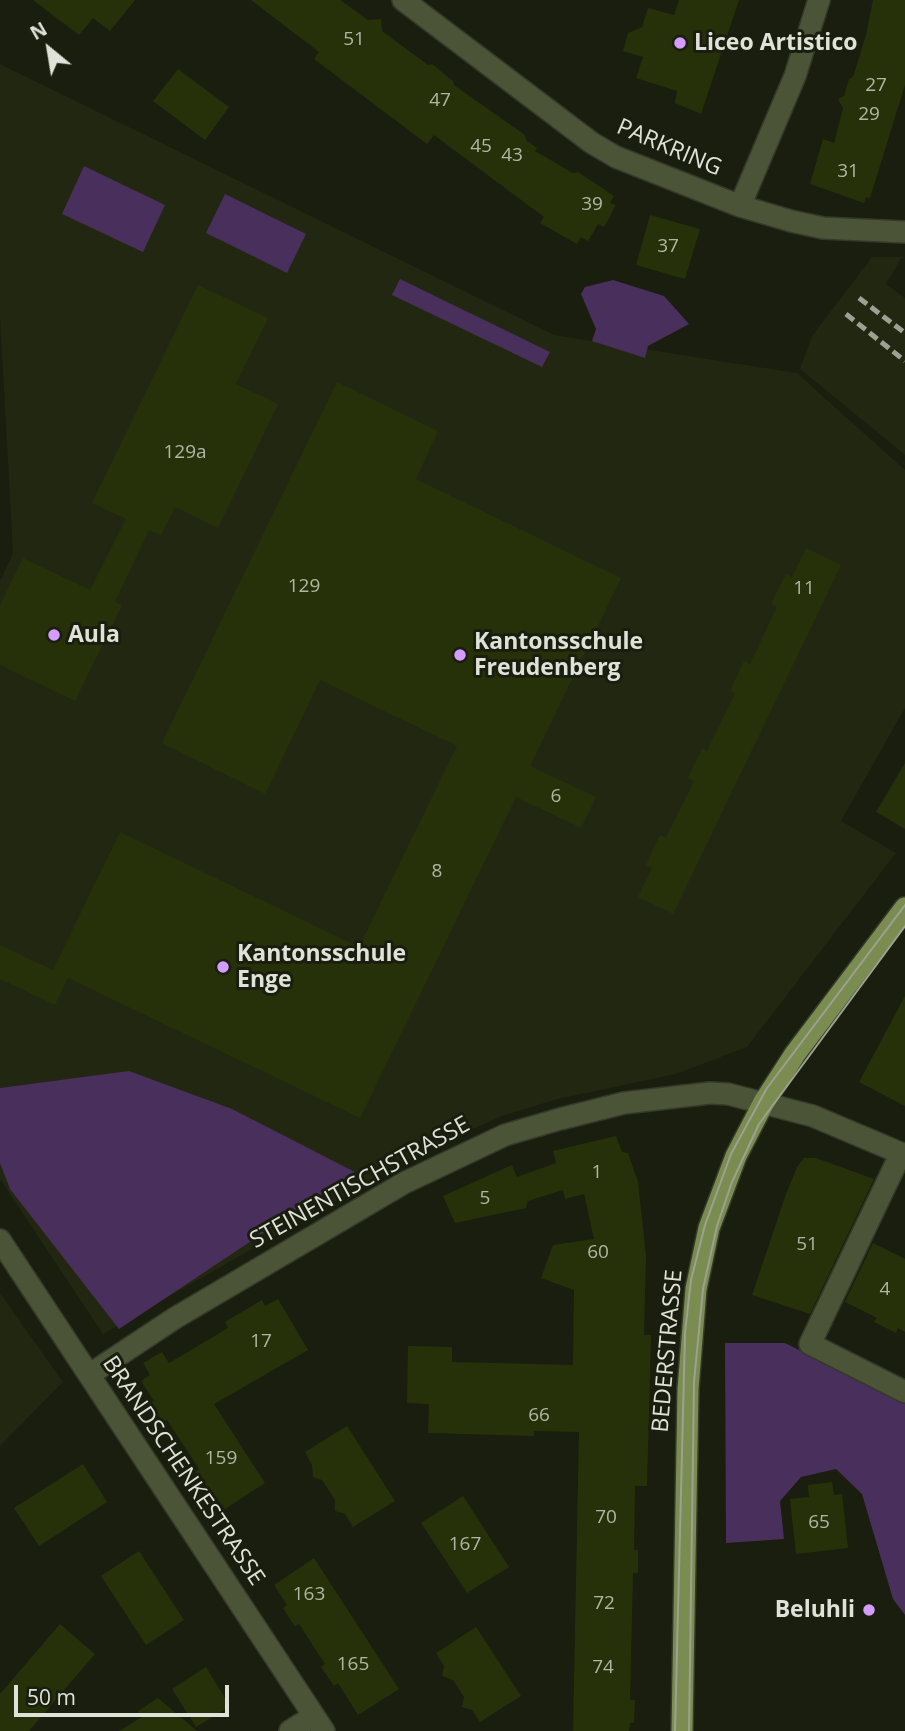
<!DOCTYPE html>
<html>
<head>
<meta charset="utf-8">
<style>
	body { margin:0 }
	#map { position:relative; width:905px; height:1731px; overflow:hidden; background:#191e0e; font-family:"Open Sans",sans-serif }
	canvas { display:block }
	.north { position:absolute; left:14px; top:14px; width:70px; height:70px; -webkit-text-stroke:5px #191e0e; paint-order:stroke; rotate:330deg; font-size:19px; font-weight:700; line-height:28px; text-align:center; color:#dfe2d8 }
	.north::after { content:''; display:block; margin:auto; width:24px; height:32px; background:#dfe2d8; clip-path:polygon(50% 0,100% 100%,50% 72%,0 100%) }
	.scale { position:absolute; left:14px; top:1685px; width:215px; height:32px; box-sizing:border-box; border:4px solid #dfe2d8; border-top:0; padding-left:9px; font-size:21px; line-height:24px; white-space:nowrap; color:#dfe2d8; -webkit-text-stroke:5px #191e0e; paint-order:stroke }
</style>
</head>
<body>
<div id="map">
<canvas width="905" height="1731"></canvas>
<div class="north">N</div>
<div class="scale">50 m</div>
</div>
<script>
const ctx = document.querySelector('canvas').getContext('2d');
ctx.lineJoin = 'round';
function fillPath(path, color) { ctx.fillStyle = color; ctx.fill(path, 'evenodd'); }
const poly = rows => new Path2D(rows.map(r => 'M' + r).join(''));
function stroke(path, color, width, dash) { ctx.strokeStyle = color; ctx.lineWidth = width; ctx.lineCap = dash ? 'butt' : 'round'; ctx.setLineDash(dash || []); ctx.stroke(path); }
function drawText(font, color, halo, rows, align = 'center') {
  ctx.font = font + ' "Open Sans",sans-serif'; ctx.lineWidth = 6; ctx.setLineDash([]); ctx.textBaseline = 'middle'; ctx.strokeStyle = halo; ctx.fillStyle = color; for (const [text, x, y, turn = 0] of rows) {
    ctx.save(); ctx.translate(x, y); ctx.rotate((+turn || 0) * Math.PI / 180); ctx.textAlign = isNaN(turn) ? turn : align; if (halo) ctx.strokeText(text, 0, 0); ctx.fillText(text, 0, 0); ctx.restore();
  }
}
const built = poly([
	[0,64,554,335,797,373,905,470,905,708,841,821,896,853,747,1047,676,1074,558,1099,502,1116,426,1150,103,1334,0,1179,0,581,13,553,0,317],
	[872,257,902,257,886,284,905,298,905,455,800,369,812,336],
	[0,1293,63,1382,0,1446]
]);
const green = poly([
	[84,166,165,205,143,252,62,214],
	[225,194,306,234,287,273,206,233],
	[400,279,550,352,542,367,392,295],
	[613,280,664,296,689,324,648,346,645,358,592,341,596,329,581,294,585,287],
	[129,1071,232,1109,355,1172,119,1329,10,1189,0,1163,0,1088],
	[725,1343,785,1343,905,1402,905,1615,893,1599,862,1494,836,1469,801,1477,780,1501,784,1539,726,1543]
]);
const building = poly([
	[33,0,135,0,110,31,93,18,79,35],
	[251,0,340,0,368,20,381,19,382,31,428,65,432,64,453,81,454,85,525,135,526,140,537,148,535,151,573,173,578,172,614,196,610,203,616,205,604,227,598,224,588,241,581,237,577,244,540,223,544,217,434,135,427,144,314,59,319,52],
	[679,0,739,0,701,114,675,103,677,91,636,78,643,57,623,51,628,33,642,27,648,8,674,15],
	[873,0,905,0,905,85,870,198,866,197,864,203,810,184,823,139,834,143,843,108,838,99,844,96,849,79,853,77,866,35],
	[178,69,229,107,205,140,153,101],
	[650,215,700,229,685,279,636,265],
	[198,285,268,318,236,384,278,404,218,528,175,507,161,535,149,530,115,602,122,605,75,701,0,665,0,605,23,558,90,590,126,519,92,503],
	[337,382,438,431,416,479,621,578,530,766,596,797,581,828,516,797,360,1118,68,978,55,1005,0,979,0,945,53,970,120,832,359,947,457,746,320,680,265,794,162,743],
	[806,548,841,565,673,914,638,897,652,868,646,865,660,835,666,838,694,781,688,778,702,748,707,751,735,693,730,691,744,661,750,664,777,607,771,604,786,574,792,577],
	[905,763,905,829,876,812],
	[905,996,905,1106,859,1082],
	[616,1136,622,1152,628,1153,638,1182,646,1256,644,1335,651,1335,647,1486,635,1486,634,1550,638,1550,638,1573,633,1573,630,1700,635,1700,634,1723,630,1723,629,1731,573,1731,579,1432,534,1431,534,1436,428,1433,429,1404,407,1403,408,1346,452,1347,452,1362,573,1365,574,1290,541,1278,553,1245,594,1239,584,1194,565,1199,563,1190,528,1201,526,1208,455,1223,443,1196,512,1165,517,1177,556,1163,553,1151],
	[804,1158,816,1158,874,1179,810,1314,752,1295,785,1197,797,1167],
	[873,1243,905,1259,905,1332,898,1328,896,1333,874,1322,877,1318,845,1302],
	[278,1299,308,1350,214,1404,265,1483,225,1509,195,1472,199,1469,167,1420,163,1422,150,1403,154,1401,141,1381,150,1375,143,1363,162,1352,169,1363,228,1328,225,1322,262,1300,265,1306],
	[347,1426,395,1501,353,1527,345,1514,335,1511,335,1500,322,1480,313,1477,312,1465,305,1452],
	[83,1464,107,1502,39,1546,14,1508],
	[832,1482,834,1495,842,1494,848,1548,796,1554,790,1499,809,1497,808,1485],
	[463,1496,509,1567,467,1593,421,1523],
	[139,1551,184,1620,146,1645,101,1576],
	[314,1558,399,1689,358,1715,338,1683,334,1686,321,1667,325,1664,299,1624,295,1627,283,1608,287,1605,274,1585],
	[60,1624,95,1654,29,1731,0,1731,0,1694],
	[476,1627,521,1696,480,1722,472,1710,462,1707,464,1697,453,1680,442,1676,444,1666,436,1653],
	[206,1667,230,1706,196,1727,172,1689],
	[158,1698,197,1731,119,1731,142,1717,138,1711]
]);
const minor = poly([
	[403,0,592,143,616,157,740,206,791,221,823,228,905,232],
	[740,206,795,76,819,0],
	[901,1153,810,1344,905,1392],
	[0,1240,324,1731],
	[89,1375,175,1318,404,1183,505,1135,560,1119,624,1103,710,1093,728,1094,813,1116,905,1155],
	[290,1731,314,1716]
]);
const major = poly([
	[682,1731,688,1389,696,1289,709,1228,736,1156,764,1102,795,1054,905,908]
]);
const tram = poly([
	[675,1731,685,1333,691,1280,705,1225,731,1154,767,1088,905,905],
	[689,1731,694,1382,703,1289,717,1226,732,1182,759,1124,905,926]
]);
const rail = poly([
	[859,298,905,333],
	[846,314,905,361]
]);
const markers = [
	[680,43,7,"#d49cfc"],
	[54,635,7,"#d49cfc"],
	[460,655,7,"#d49cfc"],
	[223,967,7,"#d49cfc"],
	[869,1610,7,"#d49cfc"]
];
const numberNames = [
	["51",354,40],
	["27",876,86],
	["47",440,101],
	["29",869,115],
	["45",481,147],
	["43",512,156],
	["31",848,172],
	["39",592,205],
	["37",668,247],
	["129a",185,453],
	["129",304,587],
	["11",804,589],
	["6",556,797],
	["8",437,872],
	["1",597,1173],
	["5",485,1199],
	["51",807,1245],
	["60",598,1253],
	["4",885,1290],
	["17",261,1342],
	["66",539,1416],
	["159",221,1459],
	["70",606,1518],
	["65",819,1523],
	["167",465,1545],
	["163",309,1595],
	["72",604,1604],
	["165",353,1665],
	["74",603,1668]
];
const poiNames = [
	["Liceo Artistico",694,43],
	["Aula",68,635],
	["Kantonsschule",474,642],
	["Freudenberg",474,668],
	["Kantonsschule",237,954],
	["Enge",237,980],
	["Beluhli",855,1610,"right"]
];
const streetNames = [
	["PARKRING",669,148,23],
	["STEINENTISCHSTRASSE",360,1183,-29],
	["BEDERSTRASSE",668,1351,-85],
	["BRANDSCHENKESTRASSE",183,1471,56]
];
fillPath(built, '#212711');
fillPath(green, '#492f5b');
fillPath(building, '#273109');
stroke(minor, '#35392a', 24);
stroke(major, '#35392a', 24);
stroke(minor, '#4b5437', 21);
stroke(major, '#7a8c4f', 21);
stroke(tram, '#9da094', 2);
stroke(rail, '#9da094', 5, [10, 5]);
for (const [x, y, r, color] of markers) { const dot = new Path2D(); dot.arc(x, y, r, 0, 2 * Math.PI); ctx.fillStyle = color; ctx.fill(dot); stroke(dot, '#191e0e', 2.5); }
drawText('19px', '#b1b6a4', null, numberNames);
drawText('bold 23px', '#dfe2d8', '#191e0e', poiNames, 'left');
drawText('23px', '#dfe2d8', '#191e0e', streetNames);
</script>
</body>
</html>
